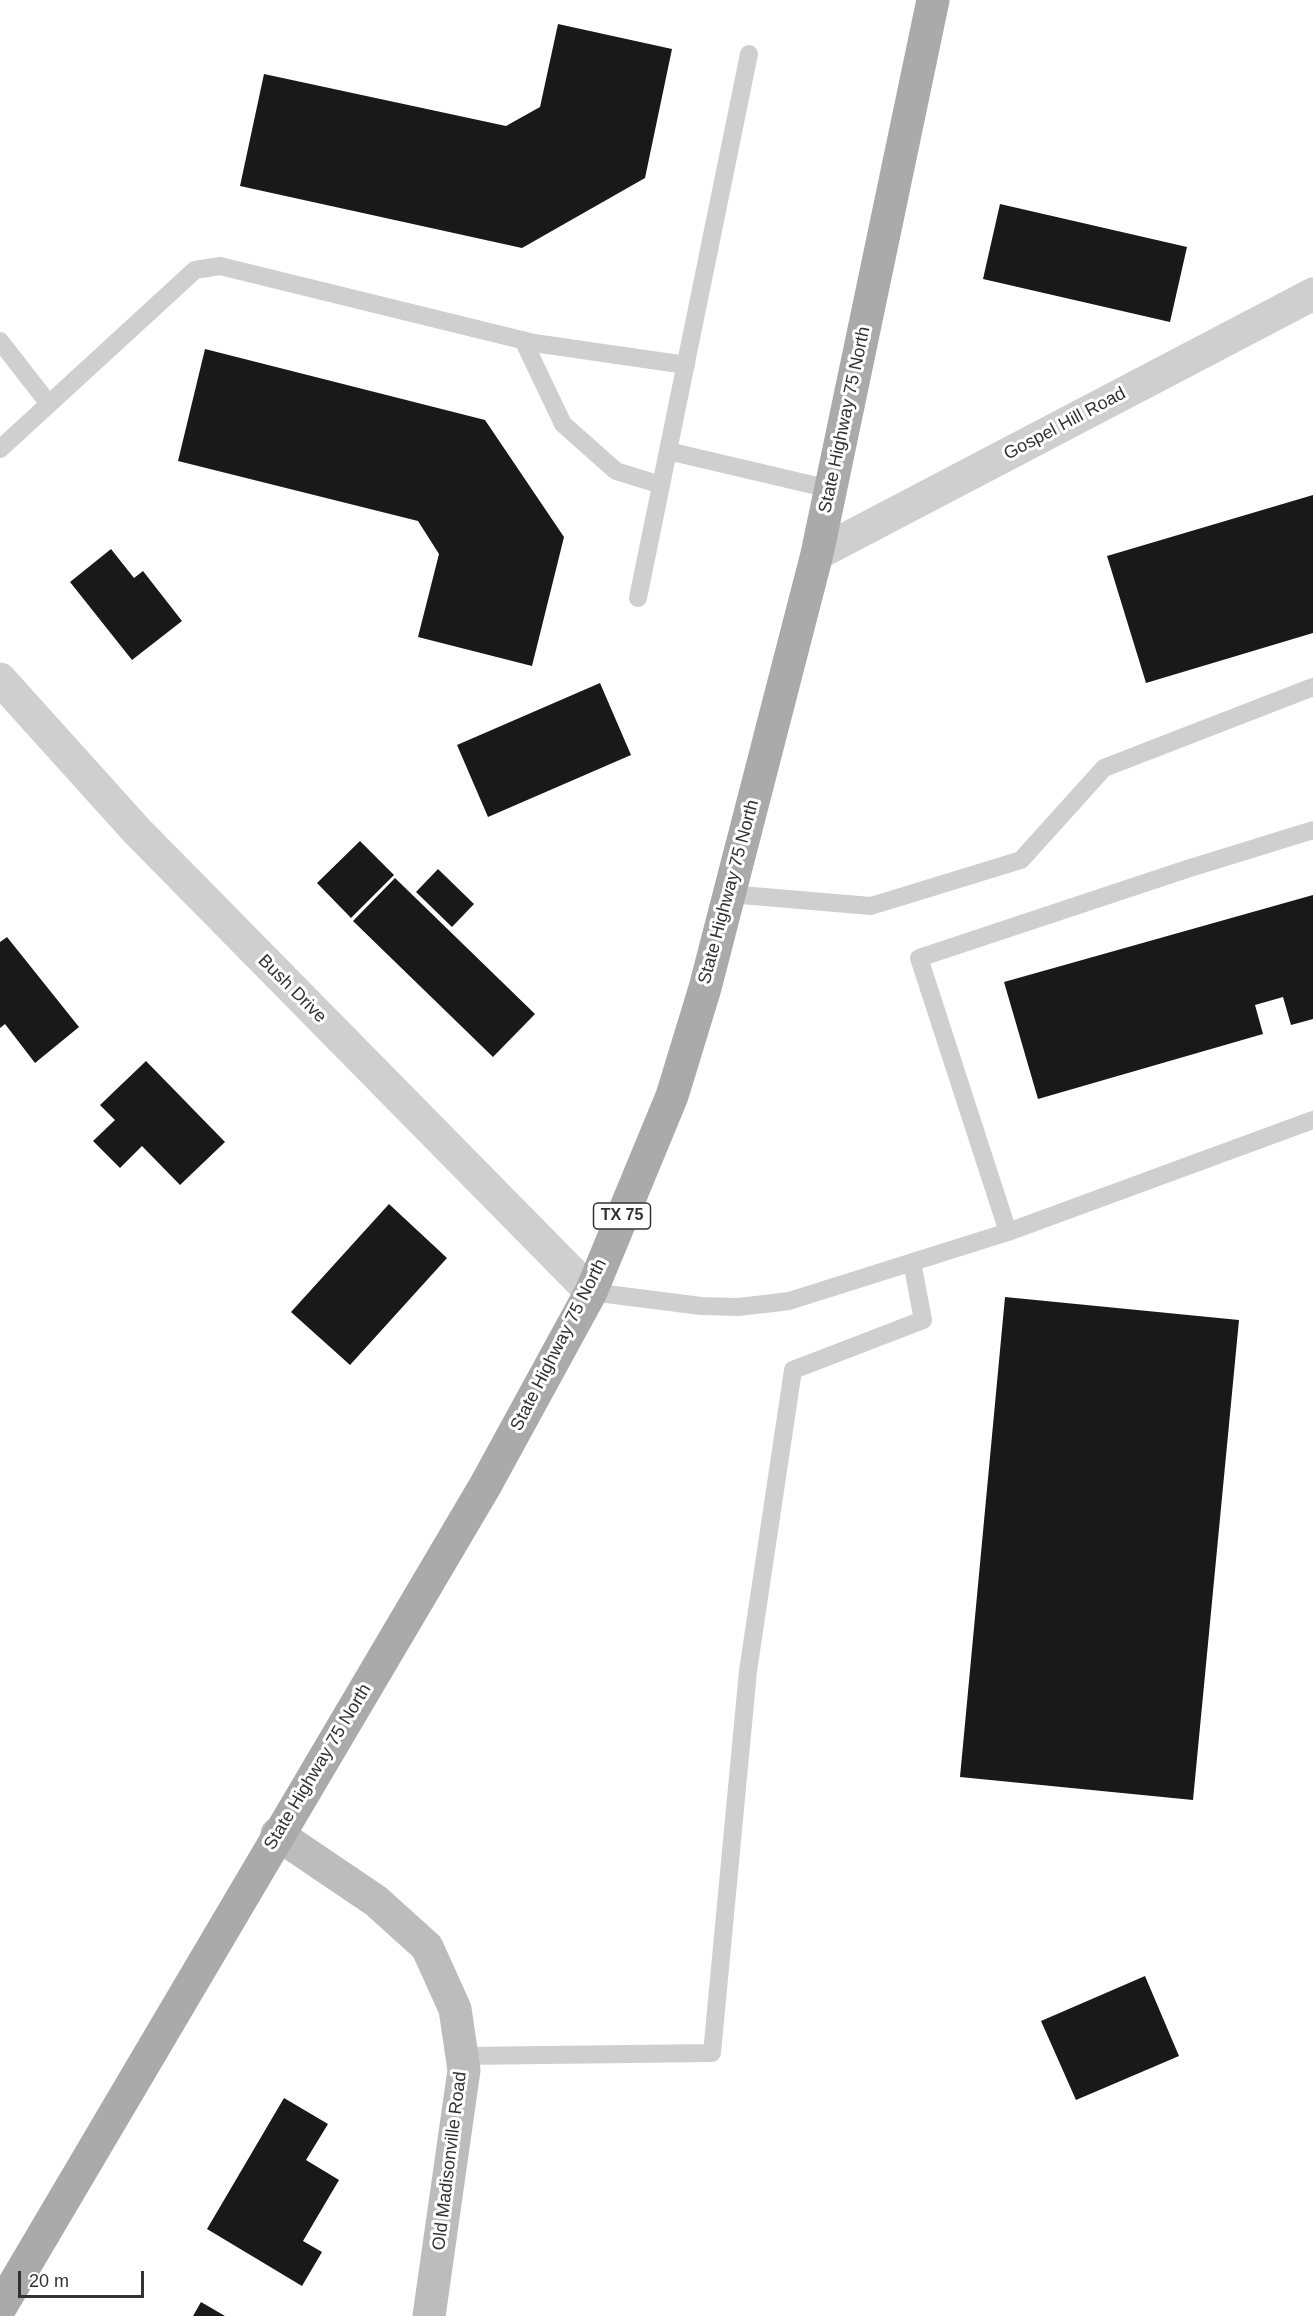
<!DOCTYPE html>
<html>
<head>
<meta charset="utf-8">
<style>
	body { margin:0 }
	#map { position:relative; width:1313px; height:2316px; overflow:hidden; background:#fff; font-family:Helvetica,sans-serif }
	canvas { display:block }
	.scale { position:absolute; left:18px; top:2271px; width:126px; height:27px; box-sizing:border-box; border:3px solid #323232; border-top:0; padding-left:8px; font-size:18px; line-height:21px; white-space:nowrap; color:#323232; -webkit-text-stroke:4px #fff; paint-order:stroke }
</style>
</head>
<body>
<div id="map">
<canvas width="1313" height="2316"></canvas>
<div class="scale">20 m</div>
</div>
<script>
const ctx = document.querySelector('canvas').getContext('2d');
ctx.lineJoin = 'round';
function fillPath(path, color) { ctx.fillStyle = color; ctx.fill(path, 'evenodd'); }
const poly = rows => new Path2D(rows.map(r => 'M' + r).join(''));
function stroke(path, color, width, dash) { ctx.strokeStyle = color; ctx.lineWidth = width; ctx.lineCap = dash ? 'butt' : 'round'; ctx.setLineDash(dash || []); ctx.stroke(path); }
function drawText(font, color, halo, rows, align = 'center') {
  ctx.font = font + ' Helvetica,sans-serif'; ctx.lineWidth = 6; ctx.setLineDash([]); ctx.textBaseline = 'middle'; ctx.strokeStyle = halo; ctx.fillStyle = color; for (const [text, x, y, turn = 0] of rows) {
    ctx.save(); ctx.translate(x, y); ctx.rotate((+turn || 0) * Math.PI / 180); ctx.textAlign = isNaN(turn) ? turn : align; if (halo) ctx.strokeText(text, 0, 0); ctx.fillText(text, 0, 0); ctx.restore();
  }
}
const building = poly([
	[558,24,672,49,645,178,522,248,240,186,264,74,506,126,540,107],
	[1000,204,1187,247,1170,322,983,279],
	[205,349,485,420,564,537,532,666,418,637,439,554,418,521,178,461],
	[1313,495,1313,633,1146,683,1107,556],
	[111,549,134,578,143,571,182,621,132,660,70,582],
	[600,683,631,755,488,817,457,745],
	[360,841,394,875,351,918,317,883],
	[438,869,474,904,452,927,416,892],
	[395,878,535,1014,493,1057,353,921],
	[1313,895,1313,1019,1291,1025,1283,997,1255,1005,1263,1034,1038,1099,1004,982],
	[7,937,79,1027,35,1063,5,1024,0,1028,0,942],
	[146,1061,225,1142,180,1185,142,1146,120,1168,93,1141,115,1120,100,1105],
	[389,1204,447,1258,350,1365,291,1312],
	[1005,1297,1239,1320,1193,1800,960,1777],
	[1145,1976,1179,2056,1076,2100,1041,2021],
	[284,2098,328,2124,306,2160,339,2180,303,2241,322,2252,302,2286,207,2229],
	[201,2302,225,2316,193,2316]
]);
const lane = poly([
	[523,340,563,424,616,471,661,485],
	[0,341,49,404],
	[0,449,195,270,220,266,534,343,686,365],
	[668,451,830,489],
	[638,598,749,54],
	[729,894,871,906,1021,860,1104,768,1313,687],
	[1008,1232,1313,1120],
	[591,1292,701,1306,738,1307,765,1304,789,1301,1008,1232,919,958,1187,869,1313,830],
	[462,2056,712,2053,748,1671,793,1370,923,1320,912,1262]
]);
const street = poly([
	[817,554,1313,294],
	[0,679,137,831,591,1292]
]);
const secondary = poly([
	[277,1834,376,1901,427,1947,455,2009,464,2070,429,2316]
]);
const primary = poly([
	[0,2308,485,1486,591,1292,672,1096,705,988,817,554,933,0]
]);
const shields = [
	[622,1216,57]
];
const shieldNames = [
	["TX 75",622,1216]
];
const streetNames = [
	["State Highway 75 North",845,420,-78],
	["Gospel Hill Road",1065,424,-28],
	["State Highway 75 North",729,892,-75],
	["Bush Drive",292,989,45],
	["State Highway 75 North",559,1345,-63],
	["State Highway 75 North",318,1767,-59],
	["Old Madisonville Road",450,2161,-83]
];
fillPath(building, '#191919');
stroke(lane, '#cfcfcf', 18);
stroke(street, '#cfcfcf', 33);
stroke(secondary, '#bcbcbc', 33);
stroke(primary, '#aaa', 33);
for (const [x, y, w] of shields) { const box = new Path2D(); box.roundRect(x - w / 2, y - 13, w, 26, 4.5); ctx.fillStyle = '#fff'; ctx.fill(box); stroke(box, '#323232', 1.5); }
drawText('bold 16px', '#323232', null, shieldNames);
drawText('18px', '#323232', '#fff', streetNames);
</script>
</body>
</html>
